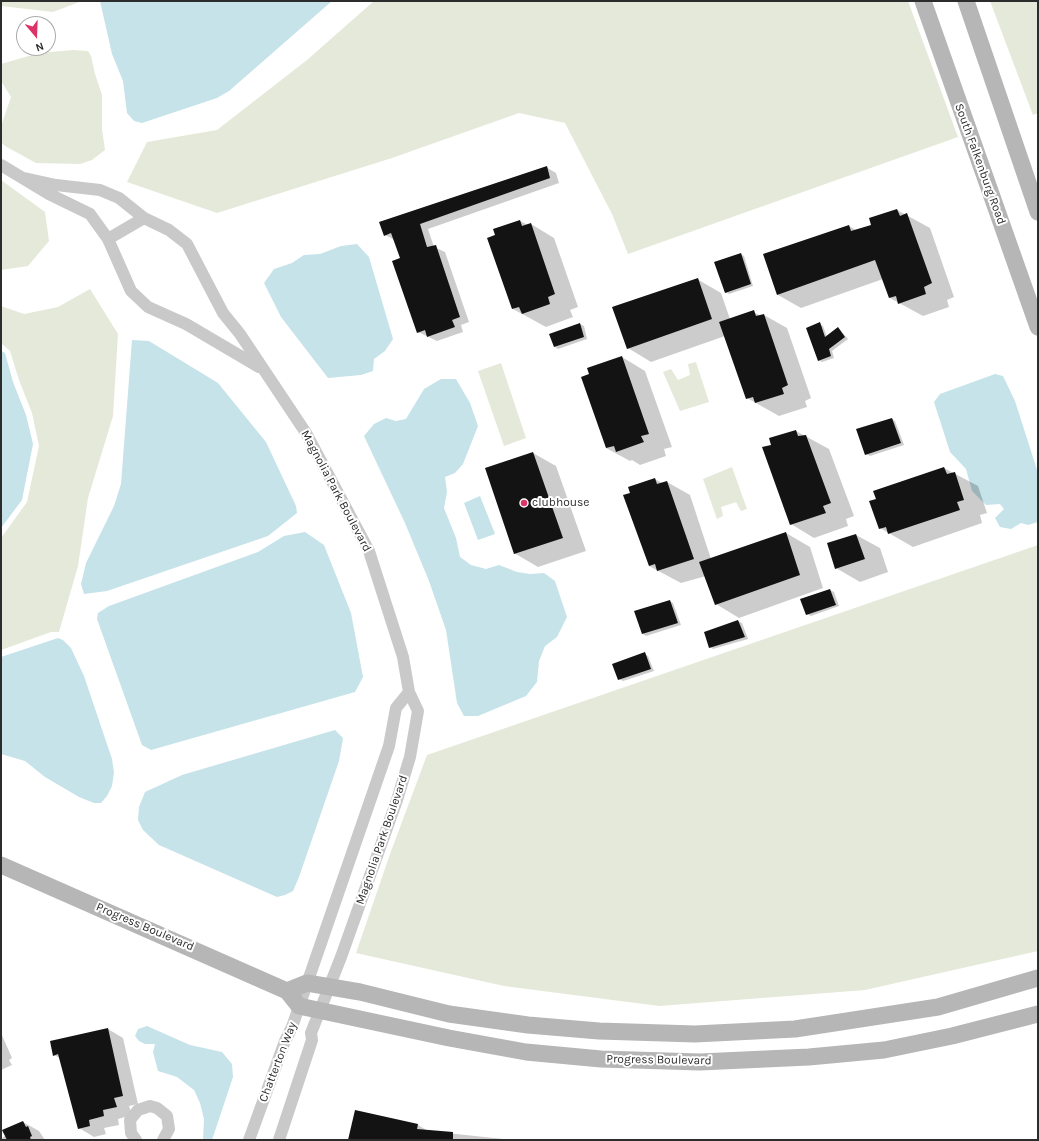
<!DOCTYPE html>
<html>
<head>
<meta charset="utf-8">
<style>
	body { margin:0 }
	#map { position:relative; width:1039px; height:1141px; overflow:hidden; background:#fff; font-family:Karla,sans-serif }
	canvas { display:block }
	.frame { position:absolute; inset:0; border:2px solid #2c2c2c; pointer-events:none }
	.north { position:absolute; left:16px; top:16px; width:40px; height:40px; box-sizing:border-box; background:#fff; border:1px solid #ababab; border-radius:50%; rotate:161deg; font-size:11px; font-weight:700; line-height:16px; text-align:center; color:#2c2c2c }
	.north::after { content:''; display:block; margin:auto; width:14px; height:18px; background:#dd3368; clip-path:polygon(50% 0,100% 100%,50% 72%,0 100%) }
</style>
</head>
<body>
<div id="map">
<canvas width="1039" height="1141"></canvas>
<div class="frame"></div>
<div class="north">N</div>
</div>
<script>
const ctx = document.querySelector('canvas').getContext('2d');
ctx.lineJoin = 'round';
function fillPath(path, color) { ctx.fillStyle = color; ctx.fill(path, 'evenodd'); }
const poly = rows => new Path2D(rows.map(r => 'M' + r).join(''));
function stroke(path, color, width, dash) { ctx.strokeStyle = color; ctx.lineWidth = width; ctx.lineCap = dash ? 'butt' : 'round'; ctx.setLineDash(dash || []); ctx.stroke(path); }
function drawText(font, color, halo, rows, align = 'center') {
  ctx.font = font + ' Karla,sans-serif'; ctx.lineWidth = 4; ctx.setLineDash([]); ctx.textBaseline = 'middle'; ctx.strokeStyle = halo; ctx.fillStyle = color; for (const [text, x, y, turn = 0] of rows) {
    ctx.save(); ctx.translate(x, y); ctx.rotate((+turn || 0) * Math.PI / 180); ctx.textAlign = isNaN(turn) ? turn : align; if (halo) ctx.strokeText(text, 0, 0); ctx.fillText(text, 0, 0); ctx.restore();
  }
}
const green = poly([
	[1,1,82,1,53,12,1,6],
	[374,1,908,1,958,137,628,254,612,214,565,123,519,113,392,158,217,213,127,182,147,142,217,130,307,60],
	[990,1,1038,1,1038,113,1033,115],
	[73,50,88,51,91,56,95,74,102,95,102,129,105,150,92,160,80,164,36,163,5,146,1,142,1,126,11,97,1,81,1,64,39,53],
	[1,180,45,212,49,241,28,266,1,270],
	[90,289,118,334,113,416,88,498,78,566,59,632,51,632,1,650,1,538,27,502,39,446,32,413,19,380,10,351,1,343,1,306,24,314,58,307],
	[696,362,709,402,680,411,663,372,671,369,678,380,690,375,688,364],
	[501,363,526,438,504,446,478,371],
	[732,467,747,509,741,511,736,502,721,507,723,516,717,519,703,479],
	[1038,545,1038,951,865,990,659,1006,504,986,356,953,390,854,427,755]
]);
const water = poly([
	[100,1,332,1,229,91,217,98,142,123,134,121,127,113,123,81,112,54],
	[357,244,369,257,393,339,385,351,374,359,373,371,361,375,328,378,281,317,264,283,274,269,292,263,304,255,320,254,341,246],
	[132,340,149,341,218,383,266,442,296,506,297,513,268,536,107,591,84,594,81,584,86,563,114,506,121,484],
	[1,351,5,353,13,382,26,415,33,444,22,500,1,528],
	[995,374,1003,376,1015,401,1038,473,1038,522,1028,525,1021,523,1011,529,1000,527,995,518,1004,509,1000,504,986,505,972,491,966,469,950,452,934,402,940,394],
	[441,379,456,379,470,403,478,426,463,464,455,473,445,477,447,492,444,508,456,538,460,557,471,565,486,569,499,565,517,572,530,574,544,573,555,581,567,617,557,637,545,646,539,661,537,682,526,696,478,716,464,716,457,703,446,630,429,581,405,523,364,436,374,424,386,418,396,421,406,419,424,389],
	[480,496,495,534,478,540,464,503],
	[305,532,324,545,351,613,363,677,355,692,151,750,142,745,97,619,98,613,109,606,258,552,284,536],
	[58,638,63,640,71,648,84,676,112,759,114,773,112,786,107,796,101,803,94,803,79,797,45,777,25,761,1,754,1,657],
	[335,730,343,738,339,761,299,877,293,891,285,895,277,897,159,845,143,830,138,820,139,807,145,792,182,775],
	[147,1026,190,1045,222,1052,232,1064,233,1077,212,1140,203,1140,204,1119,200,1103,194,1090,177,1077,158,1071,153,1052,155,1044,145,1044,139,1041,135,1036,138,1029]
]);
const shadow = poly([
	[546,167,556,173,559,183,428,229,434,247,445,252,469,322,461,325,463,332,437,341,418,332,401,259,395,240,385,235],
	[897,210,930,228,954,297,947,300,949,307,923,316,890,298,883,279,801,308,778,295,849,226,856,230,872,226],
	[520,221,528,225,531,224,554,238,578,307,570,310,573,317,546,327,513,309,489,238],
	[740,254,744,256,753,286,729,294,725,292],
	[697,279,721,293,730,319,753,312,761,316,764,315,787,328,811,398,805,401,807,407,779,416,747,398,725,336,651,362,628,348],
	[580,324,584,326,587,339,558,349,555,347],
	[820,324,823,326,827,337,838,328,848,339,832,351,834,358,822,362,818,360],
	[622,357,645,371,672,447,664,449,666,456,640,465,632,460,630,461,606,448],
	[892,419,895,421,904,445,870,456,866,454],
	[796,431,829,449,854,516,846,519,848,526,814,538,791,524],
	[533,453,556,466,586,551,538,567,514,553],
	[944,468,978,486,987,513,980,515,982,523,913,547,880,528],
	[655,479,662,483,667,482,690,495,711,559,786,533,810,547,823,588,739,618,716,604,706,576,681,583,649,566,632,494],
	[856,535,880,548,888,572,860,582,836,568],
	[830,590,834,592,839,606,811,616,807,614],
	[669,601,673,603,681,625,646,636,643,634],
	[738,621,742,623,748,639,713,649,710,647],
	[645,654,648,656,654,671,623,681,619,679],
	[108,1029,123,1038,138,1104,129,1106,132,1115,118,1119,119,1125,104,1128,106,1134,94,1137,79,1128,60,1058,54,1055],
	[1,1033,12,1058,9,1060,12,1065,1,1070],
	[356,1111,418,1125,428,1131,513,1140,349,1140],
	[23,1122,39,1131,45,1140,2,1140,1,1139]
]);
const building = poly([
	[547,166,550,178,420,224,427,247,436,245,460,317,452,320,455,327,427,337,425,330,417,333,392,261,400,258,391,233,384,236,379,222],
	[897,209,900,216,907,213,932,283,924,287,926,294,898,304,896,296,889,298,875,260,777,295,763,254,849,225,851,231,871,225,869,218],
	[520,220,522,226,531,223,555,294,548,297,550,304,522,314,519,307,512,309,487,238,495,235,493,229],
	[741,253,751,284,725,293,714,262],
	[698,278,712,319,627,349,612,307],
	[754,310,756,316,764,314,788,385,782,388,784,394,755,403,753,397,746,399,719,322],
	[820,322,825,337,838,327,845,337,829,349,831,356,818,361,806,328],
	[580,323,584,337,554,347,549,334],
	[622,356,649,434,641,436,644,442,616,452,614,446,606,448,581,377,589,374,587,368],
	[892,418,901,443,865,455,856,429],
	[796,430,798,436,806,435,831,503,823,506,826,513,790,525,762,447,771,445,769,438],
	[533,452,563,538,514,554,485,468],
	[944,467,947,474,955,472,964,500,957,502,960,510,888,534,886,527,879,529,869,501,876,499,873,491],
	[655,478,657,484,667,481,694,559,657,571,655,564,649,566,623,495,630,493,628,487],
	[786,532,800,575,715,605,699,562],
	[856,534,865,559,835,569,827,543],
	[830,589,836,605,806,615,800,599],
	[670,600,678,623,642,634,634,611],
	[738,620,745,637,709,648,704,632],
	[645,652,651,669,618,680,612,664],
	[108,1028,123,1096,114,1098,117,1107,103,1110,104,1116,89,1120,90,1126,78,1129,58,1054,53,1056,50,1041],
	[355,1110,418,1124,417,1129,453,1132,453,1140,348,1140],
	[23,1121,26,1127,28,1126,32,1136,30,1137,31,1140,7,1140,2,1130]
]);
const street = poly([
	[1,165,49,194,90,214,108,239,131,291,148,307,186,324,259,367],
	[24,178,56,185,100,190,119,198,144,218,169,230,187,244,223,313,240,334,306,433,369,551,403,657,409,692,418,711,410,757,397,800,341,957,311,1033,312,1040,279,1140],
	[108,239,144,218],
	[136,1140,131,1133,130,1120,138,1110,150,1106,157,1108,167,1116,169,1129,163,1140],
	[249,1140,285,1041,292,1027,389,746,396,708,409,692]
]);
const secondary = poly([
	[923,1,1038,327],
	[966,1,1038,212],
	[1,865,287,991,299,1006,449,1038,526,1052,601,1059,700,1062,809,1057,884,1050,952,1036,1038,1014],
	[287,991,307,983,360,992,449,1014,528,1025,599,1031,695,1034,795,1029,938,1007,1038,978]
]);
const markers = [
	[524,503,4,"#dd3368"]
];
const streetNames = [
	["South Falkenburg Road",980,164,70],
	["Magnolia Park Boulevard",336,491,62],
	["Magnolia Park Boulevard",382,840,-71],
	["Progress Boulevard",145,927,23],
	["Progress Boulevard",659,1060,1],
	["Chatterton Way",278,1062,-69]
];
const poiNames = [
	["clubhouse",532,503]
];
fillPath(green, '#e5e9d9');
fillPath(water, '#c5e3e9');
fillPath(shadow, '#0003');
fillPath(building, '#131313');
stroke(street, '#c9c9c9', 12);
stroke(secondary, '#b6b6b6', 17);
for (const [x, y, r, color] of markers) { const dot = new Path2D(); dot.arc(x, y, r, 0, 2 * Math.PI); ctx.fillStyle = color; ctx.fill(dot); stroke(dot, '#fff', 1.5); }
drawText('12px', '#2c2c2c', '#fff', streetNames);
drawText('12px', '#2c2c2c', '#fff', poiNames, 'left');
</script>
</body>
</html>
